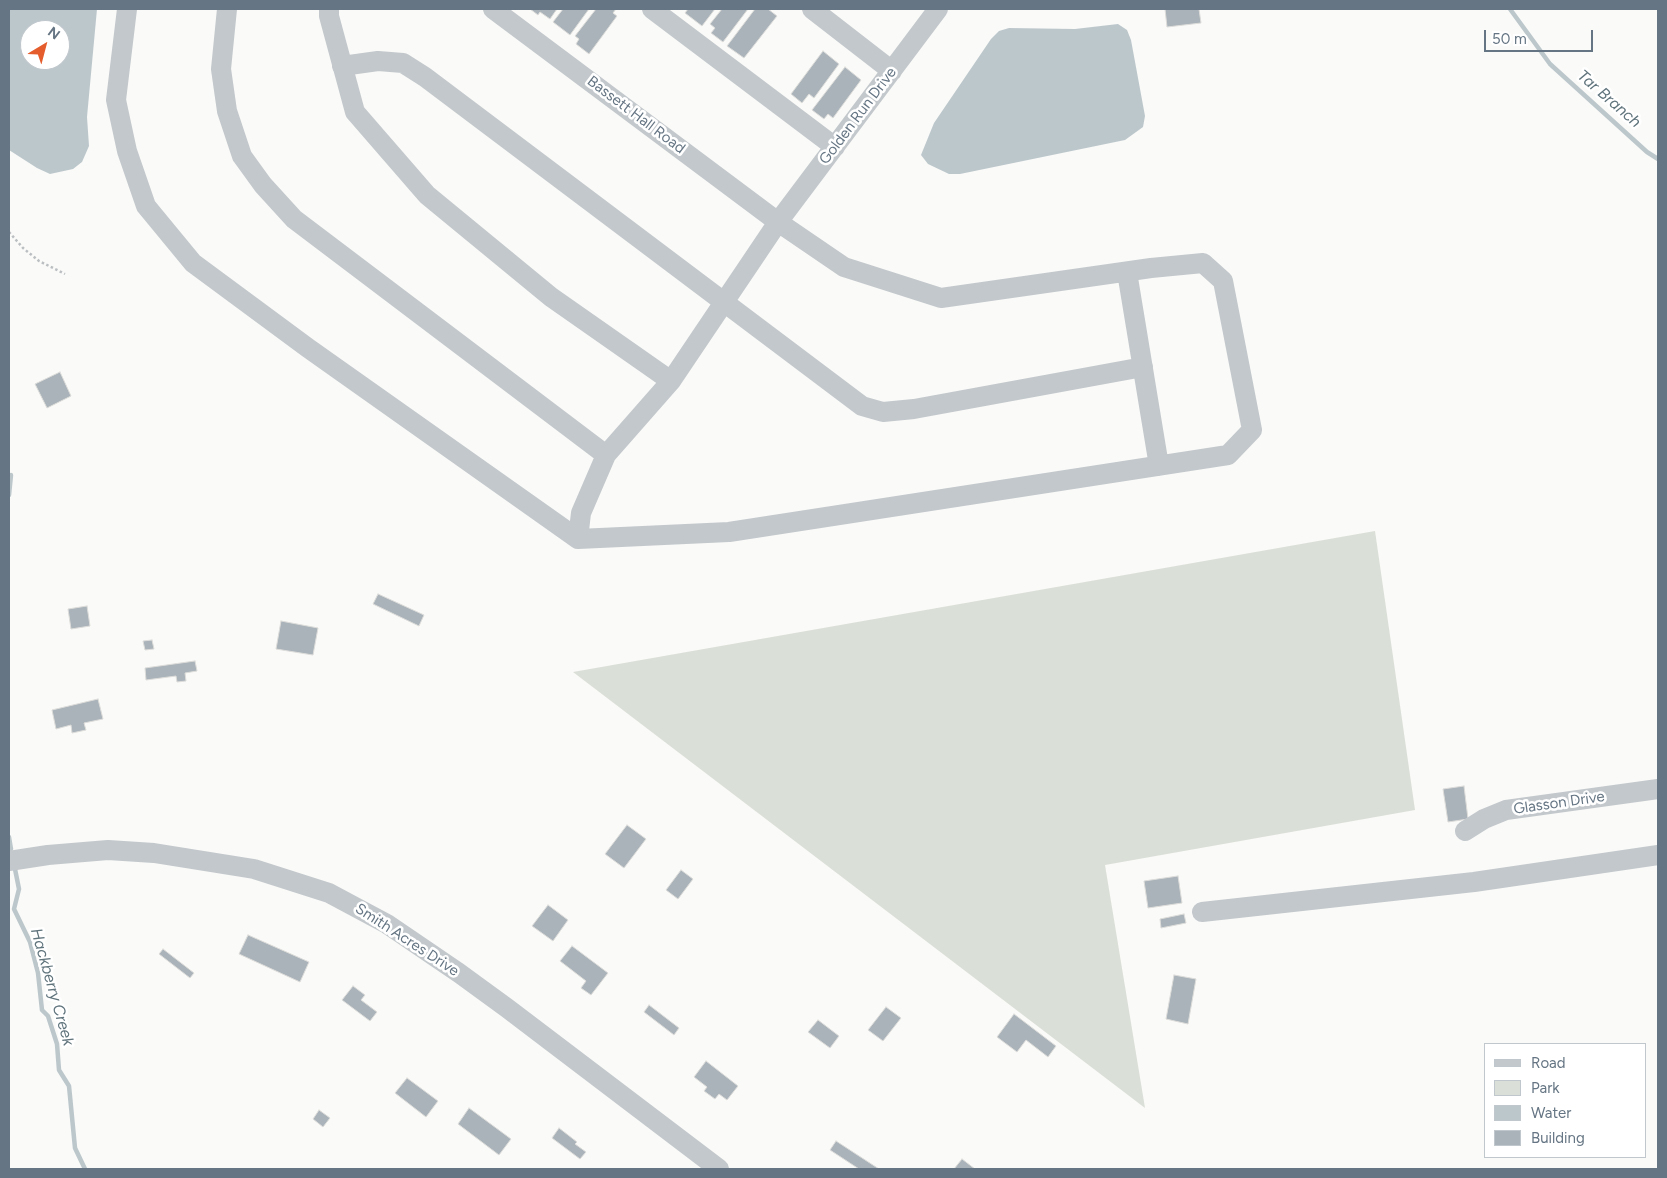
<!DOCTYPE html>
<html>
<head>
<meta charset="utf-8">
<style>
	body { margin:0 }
	#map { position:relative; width:1667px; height:1178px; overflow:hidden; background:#fafaf8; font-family:Figtree,sans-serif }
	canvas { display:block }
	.frame { position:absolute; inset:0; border:10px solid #657583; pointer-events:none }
	.legend { position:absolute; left:1484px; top:1043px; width:162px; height:115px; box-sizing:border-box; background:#fff; border:1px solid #c1c8cd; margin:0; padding:6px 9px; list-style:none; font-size:15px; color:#657583 }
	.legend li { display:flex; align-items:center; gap:10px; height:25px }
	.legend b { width:25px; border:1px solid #c1c8cd }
	.north { position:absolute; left:20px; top:20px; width:50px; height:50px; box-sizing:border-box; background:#fff; border:1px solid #c1c8cd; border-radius:50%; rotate:37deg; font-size:14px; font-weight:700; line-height:20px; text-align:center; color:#657583 }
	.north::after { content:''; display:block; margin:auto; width:18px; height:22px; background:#e55d2d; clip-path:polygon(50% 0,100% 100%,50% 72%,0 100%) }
	.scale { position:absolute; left:1484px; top:30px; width:109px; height:22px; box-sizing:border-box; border:2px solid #657583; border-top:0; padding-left:6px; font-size:15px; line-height:18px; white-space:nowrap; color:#657583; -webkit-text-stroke:4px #fff; paint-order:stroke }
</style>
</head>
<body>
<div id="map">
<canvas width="1667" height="1178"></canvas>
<div class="frame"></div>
<ul class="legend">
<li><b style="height:6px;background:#c3c8cc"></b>Road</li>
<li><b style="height:14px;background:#dadfd7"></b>Park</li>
<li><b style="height:14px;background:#bcc7cc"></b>Water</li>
<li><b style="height:14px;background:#aab3b9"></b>Building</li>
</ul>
<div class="north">N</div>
<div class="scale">50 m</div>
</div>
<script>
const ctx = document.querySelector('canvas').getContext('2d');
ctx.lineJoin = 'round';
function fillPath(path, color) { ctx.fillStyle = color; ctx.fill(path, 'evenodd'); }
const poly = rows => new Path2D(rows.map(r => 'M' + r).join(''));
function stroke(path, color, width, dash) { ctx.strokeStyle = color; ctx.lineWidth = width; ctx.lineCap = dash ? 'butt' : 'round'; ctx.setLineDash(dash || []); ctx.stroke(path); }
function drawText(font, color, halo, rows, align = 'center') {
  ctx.font = font + ' Figtree,sans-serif'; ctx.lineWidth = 5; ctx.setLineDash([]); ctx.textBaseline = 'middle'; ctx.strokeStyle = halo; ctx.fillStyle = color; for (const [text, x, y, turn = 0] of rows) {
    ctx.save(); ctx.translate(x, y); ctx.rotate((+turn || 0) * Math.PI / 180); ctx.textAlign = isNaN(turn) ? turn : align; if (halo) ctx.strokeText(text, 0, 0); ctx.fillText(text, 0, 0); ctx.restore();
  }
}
const green = poly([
	[1375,531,1415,810,1105,865,1145,1108,573,672]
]);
const water = poly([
	[9,9,97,9,87,117,89,146,82,162,73,169,50,174,37,168,9,150],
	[30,30,60,30,60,60,30,60],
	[1118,24,1127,30,1131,40,1145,116,1143,127,1125,140,960,174,949,174,928,164,921,155,934,123,991,39,999,31,1009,28,1075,29]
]);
const stream = poly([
	[1510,9,1550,64,1647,152,1658,159],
	[9,495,11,475],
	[9,837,11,849],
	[15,869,19,889,14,909,30,942,38,973,42,1010,48,1016,57,1044,59,1070,69,1086,75,1148,85,1169]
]);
const building = poly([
	[530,9,557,9,550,19,540,12,538,15,530,9],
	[563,9,589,9,570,35,553,22,563,9],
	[596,9,616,9,613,13,617,16,589,54,576,44,579,39,575,36,596,9],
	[688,9,715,9,702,26,685,13,688,9],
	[722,9,748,9,723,42,711,33,715,28,710,24,722,9],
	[755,9,768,9,777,16,744,58,727,46,755,9],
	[1165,9,1199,9,1201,23,1167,27,1165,9],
	[823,51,839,64,814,98,809,94,802,103,791,94,823,51],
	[845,67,861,80,833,118,828,114,824,119,812,110,845,67],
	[60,372,71,396,47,408,35,384,60,372],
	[378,594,424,615,419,626,373,604,378,594],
	[87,606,90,626,71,629,68,609,87,606],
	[281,621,318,628,313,655,276,649,281,621],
	[152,640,154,649,145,650,143,641,152,640],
	[195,661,197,671,185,673,186,681,177,682,176,676,146,680,145,668,195,661],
	[98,699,103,719,84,723,86,730,72,733,71,725,56,729,52,710,98,699],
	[1464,786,1468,819,1448,822,1443,789,1464,786],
	[627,825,646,839,624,868,605,854,627,825],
	[681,870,693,879,678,899,666,890,681,870],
	[1178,876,1182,903,1148,908,1144,881,1178,876],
	[548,905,568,920,553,941,532,926,548,905],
	[1184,914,1186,923,1161,928,1160,919,1184,914],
	[248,935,309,962,300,982,239,954,248,935],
	[572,946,608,973,591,995,581,988,586,981,560,961,572,946],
	[163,949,194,973,190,978,159,954,163,949],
	[1174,975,1196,979,1188,1024,1166,1019,1174,975],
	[353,986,365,995,361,1000,377,1012,370,1021,342,1000,353,986],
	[649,1005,679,1028,674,1035,644,1012,649,1005],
	[886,1007,901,1018,883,1041,868,1030,886,1007],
	[1014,1014,1056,1046,1048,1057,1026,1040,1017,1052,997,1037,1014,1014],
	[818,1020,839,1036,830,1048,808,1032,818,1020],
	[706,1061,738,1086,727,1100,719,1094,715,1099,704,1091,707,1087,694,1077,706,1061],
	[407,1078,438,1101,426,1117,395,1093,407,1078],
	[469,1108,511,1139,499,1155,458,1124,469,1108],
	[319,1110,330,1118,323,1127,313,1119,319,1110],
	[559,1128,577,1142,575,1144,586,1152,580,1159,552,1138,559,1128],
	[836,1141,879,1169,859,1169,830,1150,836,1141],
	[962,1159,975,1169,954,1169,962,1159]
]);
const path = poly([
	[9,232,23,248,39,261,65,274]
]);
const minor = poly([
	[127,9,116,100,127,151,146,206,193,263,308,348,578,539,729,532,1228,455,1252,430,1223,281,1203,263,1151,268,941,298,844,267,778,222,493,9],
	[227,9,221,69,227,111,242,156,263,185,294,219,606,455],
	[329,9,329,16,355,112,427,195,551,297,671,381],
	[652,9,835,147],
	[812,9,892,71],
	[342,66,378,61,403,63,425,77,862,406,883,412,914,409,1143,367],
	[1127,272,1159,466],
	[578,539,581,513,606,455,671,381,778,222,938,9],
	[1465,831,1484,819,1506,810,1658,789],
	[9,861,48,855,108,850,154,853,254,869,329,893,387,924,459,973,507,1008,719,1169],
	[1202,912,1474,882,1658,855]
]);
const streetNames = [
	["Bassett Hall Road",636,115,37],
	["Golden Run Drive",858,116,-53],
	["Glasson Drive",1559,803,-8],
	["Smith Acres Drive",407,940,33]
];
const waterNames = [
	["Tar Branch",1609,99,41],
	["Hackberry Creek",52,987,74]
];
fillPath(green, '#dadfd7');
fillPath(water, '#bcc7cc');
stroke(stream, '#bcc7cc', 4.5);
fillPath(building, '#aab3b9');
stroke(building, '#dcdcda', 1);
stroke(path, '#bbbfc2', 2.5, [2.5, 2.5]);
stroke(minor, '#c3c8cc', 20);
drawText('15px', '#657583', '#fff', streetNames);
drawText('italic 16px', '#60747c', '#fff', waterNames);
</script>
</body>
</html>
